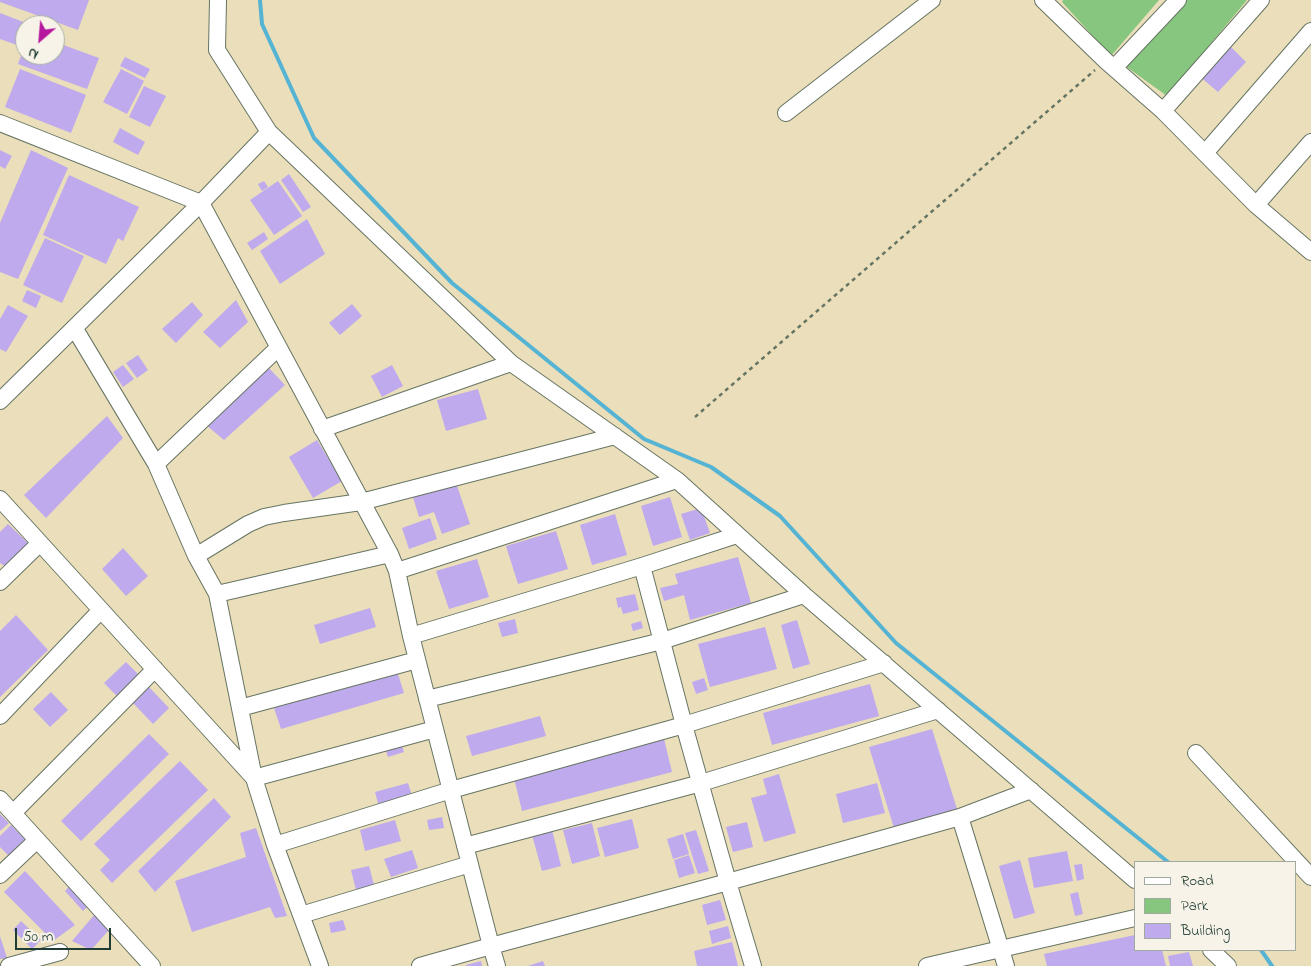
<!DOCTYPE html>
<html>
<head>
<meta charset="utf-8">
<style>
	body { margin:0 }
	#map { position:relative; width:1311px; height:966px; overflow:hidden; background:#ebdeba; font-family:"Indie Flower",sans-serif }
	canvas { display:block }
	.legend { position:absolute; left:1134px; top:861px; width:162px; height:90px; box-sizing:border-box; background:#f7f3e8; border:1px solid #a1aaa0; margin:0; padding:6px 9px; list-style:none; font-size:15px; color:#1f3d34 }
	.legend li { display:flex; align-items:center; gap:10px; height:25px }
	.legend b { width:25px; border:1px solid #a1aaa0 }
	.north { position:absolute; left:15px; top:15px; width:50px; height:50px; box-sizing:border-box; background:#f7f3e8; border:1px solid #a1aaa0; border-radius:50%; rotate:207deg; font-size:14px; font-weight:700; line-height:20px; text-align:center; color:#1f3d34 }
	.north::after { content:''; display:block; margin:auto; width:18px; height:22px; background:#b5179e; clip-path:polygon(50% 0,100% 100%,50% 72%,0 100%) }
	.scale { position:absolute; left:15px; top:928px; width:96px; height:22px; box-sizing:border-box; border:2px solid #1f3d34; border-top:0; padding-left:6px; font-size:15px; line-height:18px; white-space:nowrap; color:#1f3d34; -webkit-text-stroke:4px #f7f3e8; paint-order:stroke }
</style>
</head>
<body>
<div id="map">
<canvas width="1311" height="966"></canvas>
<ul class="legend">
<li><b style="height:6px;background:#fff"></b>Road</li>
<li><b style="height:14px;background:#86c67f"></b>Park</li>
<li><b style="height:14px;background:#beaaed"></b>Building</li>
</ul>
<div class="north">N</div>
<div class="scale">50 m</div>
</div>
<script>
const ctx = document.querySelector('canvas').getContext('2d');
ctx.lineJoin = 'round';
function fillPath(path, color) { ctx.fillStyle = color; ctx.fill(path, 'evenodd'); }
const poly = rows => new Path2D(rows.map(r => 'M' + r).join(''));
function stroke(path, color, width, dash) { ctx.strokeStyle = color; ctx.lineWidth = width; ctx.lineCap = dash ? 'butt' : 'round'; ctx.setLineDash(dash || []); ctx.stroke(path); }
const green = poly([
	[1063,0,1159,0,1111,56,1062,2],
	[1182,0,1247,0,1167,96,1124,65]
]);
const stream = poly([
	[260,0,262,24,314,138,452,283,644,439,711,467,780,516,896,643,1168,862],
	[1261,950,1272,966]
]);
const building = poly([
	[0,0,89,0,78,30,0,2],
	[0,13,26,23,17,45,0,39],
	[55,42,99,58,87,89,18,64,25,45,25,55,55,55],
	[1228,44,1246,62,1218,92,1198,75],
	[125,57,150,69,145,78,120,66],
	[20,69,86,95,71,133,5,107],
	[121,69,144,81,127,114,103,102],
	[144,86,166,96,150,127,129,117],
	[120,128,145,142,138,155,113,142],
	[0,150,12,156,5,169,0,166],
	[31,150,68,168,18,279,0,272,0,223],
	[289,174,311,207,303,212,281,180],
	[69,175,139,207,123,241,118,238,106,264,43,235],
	[264,181,268,187,262,191,258,184],
	[278,181,302,216,274,235,250,200],
	[307,219,325,254,280,284,260,251],
	[264,232,268,239,252,250,247,243],
	[45,238,84,256,62,303,23,285],
	[27,290,41,296,36,308,22,301],
	[236,300,248,322,220,348,203,332],
	[192,302,203,315,176,343,162,329],
	[352,304,362,316,340,335,329,323],
	[8,305,28,316,6,352,0,349,0,319],
	[138,355,148,370,137,378,126,363],
	[123,365,134,379,123,387,113,372],
	[392,365,403,386,382,397,371,376],
	[268,367,285,385,224,440,206,425],
	[478,389,487,419,446,431,437,400],
	[107,416,123,438,46,518,24,495],
	[317,440,342,481,313,498,289,457],
	[456,483,470,524,442,534,434,512,419,517,413,497],
	[670,497,682,537,653,546,641,506],
	[701,508,710,533,690,540,681,514],
	[615,514,627,555,592,565,580,525],
	[430,518,437,539,409,549,402,528],
	[8,524,28,543,6,567,0,563,0,532],
	[556,531,568,569,518,584,506,546],
	[123,548,148,576,126,596,102,569],
	[738,557,751,603,690,620,684,595,664,601,660,588,678,584,675,574],
	[477,559,489,597,449,609,436,571],
	[635,594,639,610,623,614,621,607,618,608,616,598],
	[370,608,376,627,320,644,314,625],
	[16,615,48,650,0,697,0,631],
	[515,619,518,633,502,637,498,623],
	[797,620,810,664,793,669,781,625],
	[641,621,643,628,633,631,631,624],
	[765,627,777,669,710,687,698,644],
	[126,662,139,675,117,696,104,683],
	[397,671,404,693,281,729,274,708],
	[704,678,708,690,696,694,692,682],
	[870,684,879,716,772,745,763,713],
	[149,687,169,708,153,724,133,703],
	[51,692,68,710,50,727,33,709],
	[540,716,546,736,472,756,466,736],
	[932,729,957,809,894,828,869,747],
	[149,734,169,754,81,841,61,821],
	[664,739,672,772,522,811,514,778],
	[401,743,404,752,388,757,385,748],
	[180,761,208,790,112,883,100,870,110,860,94,844],
	[779,774,796,833,764,842,751,798,767,794,763,779],
	[408,783,413,798,379,807,375,792],
	[877,783,885,813,843,823,836,794],
	[214,798,231,817,155,892,138,871],
	[0,814,9,823,0,831],
	[442,817,444,828,429,830,427,820],
	[632,819,639,848,605,857,597,828],
	[395,820,401,841,365,851,360,830],
	[747,822,753,847,733,852,726,827],
	[592,823,600,856,572,864,563,830],
	[11,825,27,841,10,857,0,847,0,836],
	[256,828,287,916,275,918,270,907,192,932,175,881,246,857,240,833],
	[552,830,561,866,542,871,532,835],
	[696,830,709,871,698,874,685,833],
	[683,834,689,854,673,859,667,839],
	[412,850,418,868,391,877,384,859],
	[1067,851,1073,881,1034,888,1028,858],
	[689,855,695,873,679,878,674,860],
	[1020,860,1035,913,1014,919,999,866],
	[1082,864,1084,879,1077,881,1074,865],
	[369,866,374,885,356,890,351,870],
	[25,871,75,925,53,941,4,892],
	[72,883,92,902,83,911,65,891],
	[1078,892,1083,914,1075,916,1070,894],
	[720,900,726,920,707,925,702,905],
	[95,914,109,930,91,950,72,941],
	[343,920,346,930,331,933,329,923],
	[21,921,41,940,32,949,13,930],
	[728,926,731,938,712,944,709,931],
	[1135,935,1135,950,1162,950,1166,966,1047,966,1044,954],
	[0,936,7,958,0,959],
	[732,942,738,966,697,966,694,951],
	[1189,952,1193,966,1170,966,1168,956],
	[481,961,482,966,466,966,466,965],
	[543,961,545,966,528,966]
]);
const path = poly([
	[695,417,1095,70]
]);
const minor = poly([
	[218,0,217,50,269,132,511,363,677,480,804,595,1135,880],
	[1043,0,1106,61,1163,111,1256,205,1311,252],
	[1114,68,1178,0],
	[1163,111,1261,0],
	[786,113,932,0],
	[0,123,201,203,390,554,397,571,411,636,491,946,728,882,753,966],
	[1205,153,1311,31],
	[1256,205,1311,142],
	[75,329,156,464,196,556,217,594,254,778,275,845,320,966],
	[0,401,201,203,269,132],
	[322,429,511,363],
	[156,464,278,348],
	[0,499,254,778,435,729],
	[196,556,248,524,264,517,284,513,361,502,615,436],
	[642,566,684,725,728,882,960,817,1031,790],
	[397,571,677,480],
	[0,582,40,543],
	[217,594,390,554],
	[411,636,642,566,737,535],
	[427,699,662,641,804,595],
	[240,708,417,660],
	[0,716,101,610],
	[1196,753,1311,877],
	[0,799,152,966],
	[13,813,155,669],
	[960,817,1006,966],
	[275,845,451,790,684,725,884,663],
	[465,846,701,783,938,710],
	[0,875,37,840],
	[301,915,470,864],
	[1211,950,1228,966],
	[9,966,60,952],
	[420,966,491,946,497,966],
	[927,966,1135,918]
]);
fillPath(green, '#86c67f');
stroke(stream, '#55b3d3', 4);
fillPath(building, '#beaaed');
stroke(minor, '#667563', 18);
stroke(path, '#667563', 2.5, [4, 4]);
stroke(minor, '#fff', 16);
</script>
</body>
</html>
